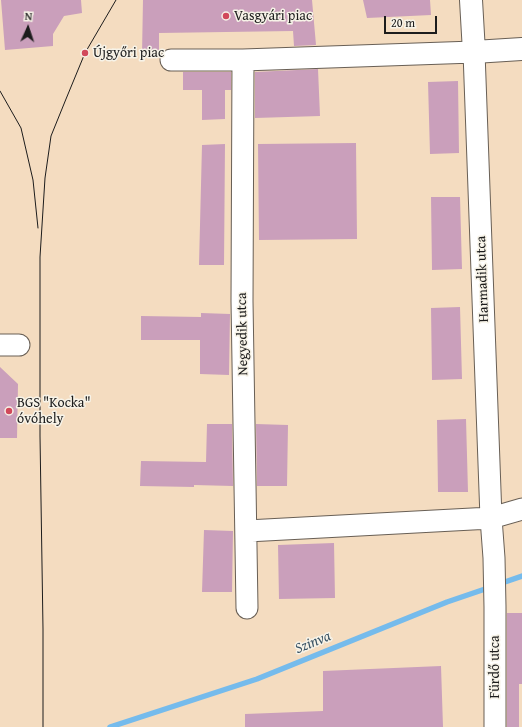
<!DOCTYPE html>
<html>
<head>
<meta charset="utf-8">
<style>
	body { margin:0 }
	#map { position:relative; width:522px; height:727px; overflow:hidden; background:#f4dcc0; font-family:"Gentium Book Plus",serif }
	canvas { display:block }
	.north { position:absolute; left:8px; top:8px; width:40px; height:40px; -webkit-text-stroke:3px #f7f3e8; paint-order:stroke; rotate:3deg; font-size:11px; font-weight:700; line-height:16px; text-align:center; color:#1c1c1c }
	.north::after { content:''; display:block; margin:auto; width:14px; height:18px; background:#1c1c1c; clip-path:polygon(50% 0,100% 100%,50% 72%,0 100%) }
	.scale { position:absolute; left:384px; top:16px; width:53px; height:18px; box-sizing:border-box; border:2px solid #1c1c1c; border-top:0; padding-left:5px; font-size:12px; line-height:14px; white-space:nowrap; color:#1c1c1c; -webkit-text-stroke:3px #f7f3e8; paint-order:stroke }
</style>
</head>
<body>
<div id="map">
<canvas width="522" height="727"></canvas>
<div class="north">N</div>
<div class="scale">20 m</div>
</div>
<script>
const ctx = document.querySelector('canvas').getContext('2d');
ctx.lineJoin = 'round';
const poly = rows => new Path2D(rows.map(r => 'M' + r).join(''));
function stroke(path, color, width, dash) { ctx.strokeStyle = color; ctx.lineWidth = width; ctx.lineCap = dash ? 'butt' : 'round'; ctx.setLineDash(dash || []); ctx.stroke(path); }
function fillPath(path, color) { ctx.fillStyle = color; ctx.fill(path, 'evenodd'); }
function drawText(font, color, halo, rows, align = 'center') {
  ctx.font = font + ' "Gentium Book Plus",serif'; ctx.lineWidth = 3; ctx.setLineDash([]); ctx.textBaseline = 'middle'; ctx.strokeStyle = halo; ctx.fillStyle = color; for (const [text, x, y, turn = 0] of rows) {
    ctx.save(); ctx.translate(x, y); ctx.rotate((+turn || 0) * Math.PI / 180); ctx.textAlign = isNaN(turn) ? turn : align; if (halo) ctx.strokeText(text, 0, 0); ctx.fillText(text, 0, 0); ctx.restore();
  }
}
const stream = poly([
	[499,584,522,576],
	[110,727,257,679,447,602,491,587]
]);
const building = poly([
	[1,0,81,0,82,13,64,16,53,34,53,46,5,50],
	[143,0,312,0,316,45,294,46,293,31,159,33,159,54,142,54],
	[363,0,430,0,431,15,367,18],
	[318,69,320,116,255,118,255,72],
	[183,72,231,72,231,90,225,90,225,119,202,120,202,90,183,90],
	[458,81,459,153,430,154,428,82],
	[356,143,357,239,259,240,258,144],
	[225,144,224,265,199,265,202,145],
	[431,197,460,197,462,269,432,270],
	[460,307,462,379,432,380,431,308],
	[201,313,230,314,229,375,200,374,200,340,141,340,141,316,201,317],
	[0,367,18,384,17,438,0,438],
	[466,419,468,492,438,492,437,420],
	[207,424,232,424,233,486,194,485,194,487,140,486,141,461,206,462],
	[256,424,288,425,287,486,257,486],
	[204,530,233,531,232,592,202,592],
	[334,543,335,598,279,599,278,545],
	[507,613,522,613,522,684,519,684,519,727,507,727],
	[441,666,443,727,245,727,245,714,323,711,323,671]
]);
const minor = poly([
	[171,60,243,60,474,52,491,518,494,558,495,607,495,727],
	[243,60,242,301,247,608],
	[0,345,19,345],
	[247,531,491,518,522,509]
]);
const tertiary = poly([
	[471,0,474,52,522,49]
]);
const tram = poly([
	[0,91,21,128,33,180,38,228],
	[43,727,43,629,40,436,40,257,45,178,51,136,66,99,85,53,116,0]
]);
const markers = [
	[226,16,4,"#d1495b"],
	[85,53,4,"#d1495b"],
	[9,411,4,"#d1495b"]
];
const poiNames = [
	["Vasgyári piac",234,16],
	["Újgyőri piac",93,53],
	["BGS \"Kocka\"",17,403],
	["óvóhely",17,419]
];
const streetNames = [
	["Harmadik utca",483,279,-92],
	["Negyedik utca",243,334,-91],
	["Fürdő utca",495,667,-90]
];
const waterNames = [
	["Szinva",313,643,-22]
];
stroke(stream, '#75bbec', 5.5);
fillPath(building, '#ca9fbb');
stroke(minor, '#685f55', 23);
stroke(tertiary, '#685f55', 24);
stroke(minor, '#fff', 21);
stroke(tertiary, '#fff', 22);
stroke(tram, '#1c1c1c', 1);
for (const [x, y, r, color] of markers) { const dot = new Path2D(); dot.arc(x, y, r, 0, 2 * Math.PI); ctx.fillStyle = color; ctx.fill(dot); stroke(dot, '#f7f3e8', 1.5); }
drawText('14px', '#1c1c1c', '#f7f3e8', poiNames, 'left');
drawText('14px', '#1c1c1c', '#f7f3e8', streetNames);
drawText('italic 15px', '#3b5465', '#f7f3e8', waterNames);
</script>
</body>
</html>
